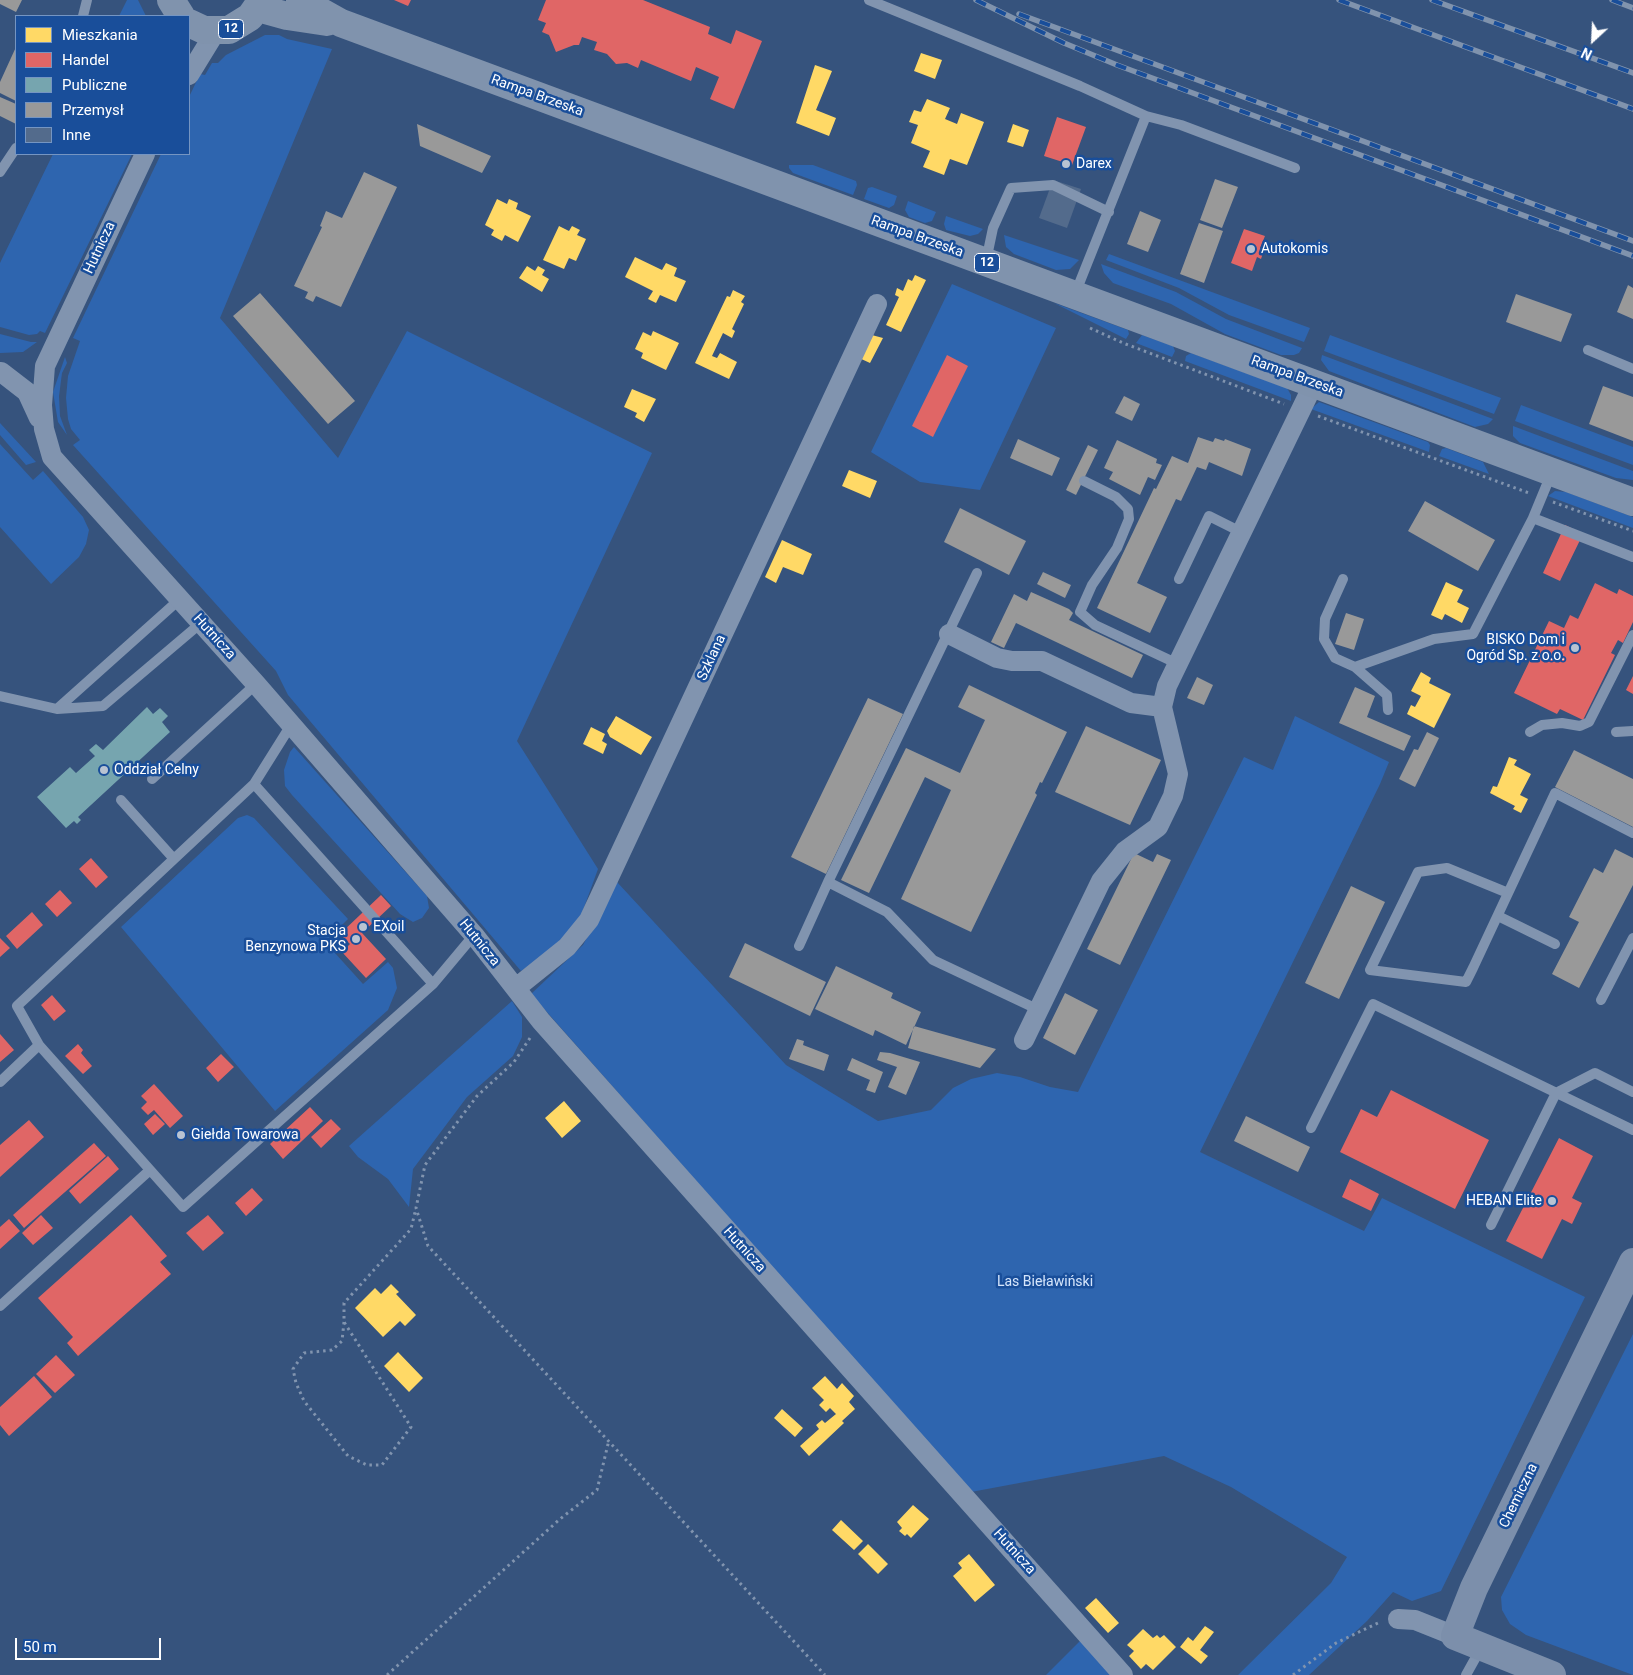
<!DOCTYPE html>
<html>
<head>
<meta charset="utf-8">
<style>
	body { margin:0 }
	#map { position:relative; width:1633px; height:1675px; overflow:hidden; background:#36537d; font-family:Roboto,sans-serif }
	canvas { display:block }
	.legend { position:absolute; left:15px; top:15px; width:175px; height:140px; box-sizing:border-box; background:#194e9a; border:1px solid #7595c2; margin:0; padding:6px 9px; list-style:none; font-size:15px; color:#fff }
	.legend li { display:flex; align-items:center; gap:10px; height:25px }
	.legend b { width:25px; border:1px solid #7595c2 }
	.north { position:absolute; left:1568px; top:15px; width:50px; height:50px; -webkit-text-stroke:4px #194e9a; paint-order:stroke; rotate:205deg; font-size:14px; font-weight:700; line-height:20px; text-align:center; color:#fff }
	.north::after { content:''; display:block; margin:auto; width:18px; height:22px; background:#fff; clip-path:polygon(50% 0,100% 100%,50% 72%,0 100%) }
	.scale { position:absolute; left:15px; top:1638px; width:146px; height:22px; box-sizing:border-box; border:2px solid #fff; border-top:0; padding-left:6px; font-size:15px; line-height:18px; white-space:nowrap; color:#fff; -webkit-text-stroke:4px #194e9a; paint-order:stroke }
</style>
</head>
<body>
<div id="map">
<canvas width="1633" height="1675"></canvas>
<ul class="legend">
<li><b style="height:14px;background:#ffd966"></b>Mieszkania</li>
<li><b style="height:14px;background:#e06666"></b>Handel</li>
<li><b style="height:14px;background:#76a5af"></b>Publiczne</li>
<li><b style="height:14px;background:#999"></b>Przemysł</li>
<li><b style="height:14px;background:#536b8c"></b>Inne</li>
</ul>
<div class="north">N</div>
<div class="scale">50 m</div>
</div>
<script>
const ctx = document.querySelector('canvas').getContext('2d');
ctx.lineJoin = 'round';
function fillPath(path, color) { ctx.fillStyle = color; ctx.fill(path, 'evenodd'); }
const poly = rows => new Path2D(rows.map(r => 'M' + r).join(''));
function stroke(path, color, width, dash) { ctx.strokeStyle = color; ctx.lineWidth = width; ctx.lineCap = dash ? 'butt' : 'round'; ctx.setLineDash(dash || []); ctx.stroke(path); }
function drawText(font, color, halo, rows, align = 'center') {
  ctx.font = font + ' Roboto,sans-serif'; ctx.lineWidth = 5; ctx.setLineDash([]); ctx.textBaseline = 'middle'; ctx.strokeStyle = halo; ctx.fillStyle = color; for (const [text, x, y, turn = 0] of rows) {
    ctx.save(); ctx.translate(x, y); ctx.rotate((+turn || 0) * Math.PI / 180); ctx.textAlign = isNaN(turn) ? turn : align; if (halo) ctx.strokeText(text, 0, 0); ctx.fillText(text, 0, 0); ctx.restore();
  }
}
const green = poly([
	[127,0,138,0,146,16,119,16],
	[265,35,279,35,287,39,332,49,220,318,338,458,407,331,652,453,517,741,598,869,578,924,545,955,521,971,288,695,276,671,73,445,80,440,71,429,68,419,66,398,68,376,80,341,73,338,161,154,189,154,189,97,200,74,205,75,212,63,218,63,226,55],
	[53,154,132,154,45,333,40,331,37,334,29,335,0,327,0,263],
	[789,165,813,165,856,181,857,185,853,195,793,173,789,168],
	[872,187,897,196,894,205,889,208,864,199,868,188],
	[908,201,936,212,932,221,925,223,909,217,905,210],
	[946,216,983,229,978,234,970,236,946,230,944,224],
	[1004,235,1079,260,1070,269,1056,270,1014,254,1006,247],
	[1109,254,1209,291,1310,328,1304,342,1229,315,1179,288,1106,260],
	[1101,264,1176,292,1226,319,1302,348,1299,353,1294,355,1281,355,1225,334,1171,304,1113,283,1104,273],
	[952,284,1056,328,980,490,920,482,871,452],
	[1054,303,1128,330,1129,334,1126,339],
	[0,334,31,342,37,342,23,352,0,353],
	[1142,335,1173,346,1175,351,1172,357,1136,343],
	[1330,335,1501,398,1494,414,1324,351],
	[1191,353,1287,388,1291,395,1291,401,1185,361,1186,356],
	[1322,355,1493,419,1488,424,1475,427,1329,371,1321,360],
	[65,357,67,363,62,373,59,396,60,416,67,435,58,422,53,392],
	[1319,402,1428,442,1430,445,1429,452,1311,409],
	[1521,405,1633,447,1633,465,1515,421],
	[0,423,36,462,26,465,0,435],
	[1513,426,1633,471,1633,480,1616,478,1520,443,1513,436],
	[0,444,33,480,43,471,83,517,89,530,86,544,79,557,51,584,0,527],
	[1446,448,1483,462,1489,474,1439,456,1442,449],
	[1555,491,1566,492,1633,517,1633,528,1548,496],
	[1295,716,1389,762,1380,784,1200,1152,1364,1231,1382,1198,1585,1297,1441,1591,1412,1601,1393,1592,1367,1621,1309,1675,1238,1675,1331,1583,1347,1557,1231,1487,1164,1456,971,1492,531,994,583,945,617,882,786,1065,878,1121,931,1110,953,1088,971,1079,997,1073,1020,1077,1050,1087,1078,1092,1244,757,1273,770],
	[294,747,427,896,429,908,422,918,413,922,400,914,292,795,285,786,284,770,290,752],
	[247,815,254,818,348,919,325,942,363,984,388,962,393,968,397,988,388,1010,275,1111,121,927,238,818],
	[512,1001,522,1017,522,1037,513,1056,467,1097,413,1169,409,1207,388,1179,358,1157,349,1146],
	[1633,1334,1633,1675,1526,1635,1510,1624,1502,1610,1501,1597],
	[1081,1640,1112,1675,1046,1675]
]);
const homes = poly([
	[921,53,942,60,935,79,914,71],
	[815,65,832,71,816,110,836,118,829,136,796,123],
	[927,99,950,108,945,119,957,124,961,113,984,122,967,165,950,159,944,175,923,167,930,151,911,143,918,125,909,122,914,110,921,112],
	[1013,124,1029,130,1023,147,1007,142],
	[497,199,507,204,509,199,518,203,516,209,531,216,518,242,505,235,502,241,491,235,494,230,485,225],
	[559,226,569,231,572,226,580,230,577,235,586,239,576,261,569,258,564,269,543,260],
	[635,257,662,270,666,263,677,268,674,276,686,281,676,302,660,295,656,303,648,299,653,291,625,277],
	[527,266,535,271,538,266,545,270,542,275,549,279,542,292,519,278],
	[915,275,926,280,901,332,886,325,899,297,895,295,897,288,903,291,908,279,912,281],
	[733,290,745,296,741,302,744,304,732,329,735,331,732,338,723,333,712,356,717,358,720,353,737,362,729,379,695,363,727,296,730,297],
	[653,331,679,343,666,370,641,358,643,353,635,349,643,332,651,336],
	[868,334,883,338,870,363,857,357],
	[632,389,656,399,644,422,635,417,637,413,624,407],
	[849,470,877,481,870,498,842,486],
	[782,540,812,554,803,575,783,567,776,583,765,577],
	[1446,582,1463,590,1457,602,1469,608,1462,623,1445,614,1442,620,1431,615],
	[1421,672,1431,678,1429,683,1451,694,1434,728,1407,714,1411,705,1415,707,1421,696,1411,691],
	[616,716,652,737,641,755,610,737,607,731],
	[591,727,605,734,602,741,607,744,603,754,583,744],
	[1509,757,1517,760,1514,765,1531,774,1520,795,1528,799,1521,813,1513,809,1515,806,1490,793,1493,786,1497,787],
	[564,1101,581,1121,562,1138,545,1118],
	[391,1284,399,1292,396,1294,416,1315,405,1326,400,1321,383,1337,355,1308,375,1288,381,1294],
	[398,1352,423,1378,409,1392,384,1366],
	[825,1376,837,1389,842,1383,854,1396,849,1402,855,1409,842,1421,844,1423,809,1456,800,1446,819,1429,816,1425,822,1420,825,1423,836,1414,830,1408,826,1412,819,1405,824,1400,812,1388],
	[782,1409,803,1428,795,1437,774,1418],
	[913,1505,929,1519,911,1538,907,1534,905,1536,899,1531,902,1528,897,1522],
	[841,1520,863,1541,854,1550,832,1530],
	[868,1544,888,1564,878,1574,858,1554],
	[969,1554,995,1585,975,1602,953,1576,962,1568,958,1563],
	[1096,1598,1119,1623,1108,1633,1085,1608],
	[1205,1626,1214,1632,1200,1650,1208,1656,1201,1664,1180,1647,1188,1637,1193,1641],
	[1143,1629,1153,1638,1157,1635,1160,1638,1164,1635,1176,1647,1153,1670,1146,1664,1141,1669,1129,1656,1134,1651,1127,1645]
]);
const shops = poly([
	[394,0,411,0,408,6],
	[546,0,643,0,710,27,708,34,731,44,736,30,762,41,734,109,710,99,719,77,696,67,691,81,641,60,638,68,627,63,616,64,607,54,594,50,597,42,582,37,579,45,574,45,556,52,549,35,542,32,546,23,538,20],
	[1057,117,1086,127,1072,165,1044,156],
	[1244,229,1265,236,1260,248,1264,250,1261,259,1257,257,1252,271,1231,263],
	[947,355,968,366,933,437,912,426],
	[1565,525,1583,534,1560,581,1543,573],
	[1595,583,1617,594,1619,589,1633,596,1633,622,1623,643,1618,640,1611,653,1615,655,1583,720,1560,709,1557,714,1514,693,1549,621,1564,628,1570,615,1578,619],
	[1633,676,1633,694,1626,690],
	[91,858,108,877,96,888,79,869],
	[60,890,72,903,57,917,45,904],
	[381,895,391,906,362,933,386,959,366,978,342,952,350,944,340,934],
	[32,912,43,925,17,949,6,936],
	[0,938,10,948,0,957],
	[52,995,66,1011,54,1021,41,1005],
	[0,1034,14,1050,0,1062],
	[78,1044,83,1050,81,1053,92,1066,83,1074,65,1056],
	[221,1054,234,1067,218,1082,206,1068],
	[154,1084,183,1116,170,1128,154,1110,148,1115,141,1108,147,1102,141,1096],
	[1391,1090,1489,1140,1455,1209,1340,1152,1361,1109,1377,1117],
	[310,1107,323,1121,283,1159,270,1144],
	[155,1114,165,1124,153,1135,144,1124],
	[331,1119,341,1129,321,1148,311,1137],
	[29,1120,44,1137,0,1177,0,1145],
	[1559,1138,1593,1156,1572,1198,1582,1203,1572,1224,1562,1219,1542,1259,1506,1241],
	[94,1143,106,1156,24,1228,13,1215],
	[108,1156,119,1169,80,1204,69,1191],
	[1350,1179,1379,1194,1371,1211,1342,1197],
	[252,1188,263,1200,246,1216,235,1203],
	[41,1215,53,1228,33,1245,22,1233],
	[131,1215,167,1256,160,1262,171,1274,78,1356,67,1343,73,1337,38,1298],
	[208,1215,224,1233,203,1251,186,1233],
	[9,1219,20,1231,0,1249,0,1227],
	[56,1355,75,1375,55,1393,36,1374],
	[34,1376,52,1397,9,1436,0,1425,0,1407]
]);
const public = poly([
	[147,707,153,714,160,708,168,716,162,722,170,732,78,817,81,820,77,824,74,821,66,828,37,797,70,767,76,773,95,756,89,750,96,744,103,750]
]);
const industry = poly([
	[0,0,22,0,16,12,0,4],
	[16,47,16,101,0,93,0,82],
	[0,97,16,104,16,124,0,116],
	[417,124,491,156,482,173,420,146],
	[364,172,397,187,341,307,316,296,313,302,305,298,308,292,294,286,322,227,320,226,326,211,342,218],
	[1215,179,1238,187,1222,228,1200,220],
	[1140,211,1161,220,1148,252,1127,244],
	[1199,223,1223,231,1204,283,1180,274],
	[1628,285,1633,288,1633,319,1617,312],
	[260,293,355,401,328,424,233,316],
	[1516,294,1572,314,1561,342,1506,322],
	[1603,386,1633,397,1633,441,1589,424],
	[1124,396,1140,404,1132,421,1115,413],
	[1198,437,1213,442,1215,438,1224,441,1225,439,1251,449,1242,476,1209,462,1206,470,1197,467,1181,501,1176,499,1137,583,1167,597,1150,633,1097,608,1154,488,1156,489,1172,456,1188,463],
	[1018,439,1060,458,1052,476,1010,458],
	[1117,440,1157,459,1156,463,1162,465,1155,480,1148,477,1140,495,1109,479,1113,472,1104,468],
	[1088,445,1098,450,1076,495,1066,490],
	[1425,501,1495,540,1478,571,1408,531],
	[960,508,1026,541,1009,575,944,542],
	[1043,572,1071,585,1065,598,1037,584],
	[1031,592,1069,609,1073,613,1069,620,1143,655,1132,678,1016,623,1004,648,991,642,1014,594,1027,601],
	[1346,613,1364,619,1354,650,1335,644],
	[1197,677,1213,685,1204,705,1187,698],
	[969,685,1067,732,1042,783,1040,782,1035,793,1037,795,971,932,901,899,951,790,925,777,869,893,841,880,906,748,960,773,985,720,958,707],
	[1355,687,1375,696,1367,717,1411,736,1404,751,1339,723],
	[868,698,903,714,826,874,791,857],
	[1086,726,1161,760,1130,825,1055,792],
	[1427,732,1439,738,1415,787,1399,779,1414,749,1418,750],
	[1574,750,1633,779,1633,827,1555,787],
	[1615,849,1633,858,1633,885,1579,988,1552,974,1579,922,1569,917,1594,868,1603,873],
	[1134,853,1153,862,1157,854,1171,860,1120,965,1087,949],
	[1351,886,1385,902,1339,999,1305,983],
	[745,943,826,982,810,1016,729,977],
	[836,966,893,993,891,998,921,1012,906,1045,875,1030,873,1036,815,1009],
	[1065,993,1098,1010,1075,1055,1043,1038],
	[914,1026,996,1049,980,1068,908,1048],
	[797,1039,804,1041,803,1045,829,1055,824,1071,789,1059],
	[880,1052,890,1053,920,1062,906,1095,888,1087,897,1067,877,1060],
	[852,1058,883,1072,875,1093,866,1090,870,1080,847,1070],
	[1246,1116,1310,1147,1298,1172,1234,1141]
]);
const building = poly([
	[1053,180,1081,189,1067,228,1039,218]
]);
const path = poly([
	[1090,328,1123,343,1284,404],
	[1318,416,1529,493],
	[1553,502,1633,531],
	[530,1038,514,1062,477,1096,425,1165,416,1208,428,1246,825,1675],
	[344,1322,342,1341,332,1350,304,1353,293,1369,296,1383,304,1401,348,1456,367,1465,382,1465,411,1427,344,1322,344,1303,411,1229,416,1208],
	[387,1675,560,1519,597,1490,609,1440],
	[1293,1675,1336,1643,1380,1622]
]);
const lane = poly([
	[869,0,1080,86,1146,116],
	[83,16,87,0],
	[0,172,16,148],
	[986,261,993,228,1011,188,1053,185,1109,212],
	[1075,294,1146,116,1181,125,1295,168],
	[1588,350,1633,369],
	[1552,472,1533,518,1633,557],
	[1084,481,1116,497,1128,509,1129,519,1117,548,1092,585,1080,612,1095,625,1178,664],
	[1179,579,1209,516,1241,532],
	[1343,579,1325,619,1324,639,1335,658,1355,667],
	[0,696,57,709,103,706,201,623],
	[57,709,180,599],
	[1388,710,1387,695,1355,667,1434,639,1473,634,1533,518],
	[291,725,254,784,17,1006,39,1045,183,1207,433,984,474,935],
	[1530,732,1542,725,1562,723,1580,726,1589,722,1633,635],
	[1616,732,1633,731],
	[152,779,256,684],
	[254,784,433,984],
	[121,800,174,859],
	[828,882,977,573],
	[1508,893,1447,868,1418,872,1370,970,1466,982,1473,968,1555,793,1633,833],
	[1498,916,1555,944],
	[799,946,828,882,887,912,933,960,1039,1010],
	[1601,1000,1633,938],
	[0,1082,39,1045],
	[1311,1128,1373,1004,1633,1130],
	[1491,1225,1556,1093,1595,1073,1633,1092],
	[0,1306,150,1170],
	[1466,1675,1481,1648]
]);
const street = poly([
	[189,75,216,31],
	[145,154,45,366,42,405,44,429,52,457,256,684,474,935,541,1021,1123,1675],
	[1,372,27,392,39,418],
	[949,634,997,658,1012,661,1042,661,1131,703,1162,707],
	[516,988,567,947,589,920,877,304],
	[1024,1040,1101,881,1125,851,1158,827,1173,796,1178,774,1162,707,1167,686,1314,383],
	[1398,1619,1415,1620,1455,1636]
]);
const secondary = poly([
	[1552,1675,1455,1636,1474,1588,1633,1262]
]);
const highway = poly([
	[171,0,181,16],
	[300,0,341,23,1633,502],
	[258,8,287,16,327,22],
	[189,23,204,30,229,30,250,17,262,0]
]);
const rail = poly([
	[976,0,1064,43,1117,65,1633,256],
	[1339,0,1633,109],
	[1432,0,1633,73],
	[1612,0,1633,8],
	[1019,14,1633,241]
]);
const markers = [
	[1066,164,5,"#b9c3d2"],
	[1251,249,5,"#b9c3d2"],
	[1575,648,5,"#b9c3d2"],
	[104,770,5,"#b9c3d2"],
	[363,927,5,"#b9c3d2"],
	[356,939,5,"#b9c3d2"],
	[181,1135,5,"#b9c3d2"],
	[1552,1201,5,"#b9c3d2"]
];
const shields = [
	[231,29,25],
	[987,263,25]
];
const shieldNames = [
	["12",231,29],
	["12",987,263]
];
const streetNames = [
	["Rampa Brzeska",537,96,20],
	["Rampa Brzeska",917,237,20],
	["Hutnicza",100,248,-65],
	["Rampa Brzeska",1297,377,20],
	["Hutnicza",214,637,48],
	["Szklana",712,658,-65],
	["Hutnicza",479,943,51],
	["Hutnicza",744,1250,48],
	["Chemiczna",1519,1496,-64],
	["Hutnicza",1014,1552,48]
];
const poiNames = [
	["Darex",1076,164],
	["Autokomis",1261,249],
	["BISKO Dom i",1565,640,"right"],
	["Ogród Sp. z o.o.",1565,656,"right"],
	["Oddział Celny",114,770],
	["EXoil",373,927],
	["Stacja",346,931,"right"],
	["Benzynowa PKS",346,947,"right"],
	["Giełda Towarowa",191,1135],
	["HEBAN Elite",1542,1201,"right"]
];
const parkNames = [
	["Las Bieławiński",1045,1282]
];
fillPath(green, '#2e65af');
fillPath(homes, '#ffd966');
fillPath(shops, '#e06666');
fillPath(public, '#76a5af');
fillPath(industry, '#999');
fillPath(building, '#536b8c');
stroke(path, '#8194af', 3, [2.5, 4]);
stroke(lane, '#8194af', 10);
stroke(street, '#8194af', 20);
stroke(secondary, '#7c8fab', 28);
stroke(highway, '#8093ad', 28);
stroke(rail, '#8093ad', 5.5);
stroke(rail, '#194e9a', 4, [11]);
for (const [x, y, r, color] of markers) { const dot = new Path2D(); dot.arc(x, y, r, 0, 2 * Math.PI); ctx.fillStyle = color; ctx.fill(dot); stroke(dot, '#194e9a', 2); }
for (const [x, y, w] of shields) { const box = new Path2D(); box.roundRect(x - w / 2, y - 9.5, w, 19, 4); ctx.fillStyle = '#194e9a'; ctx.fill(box); stroke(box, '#fff', 1); }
drawText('bold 12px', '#fff', null, shieldNames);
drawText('14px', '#fff', '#194e9a', streetNames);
drawText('14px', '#fff', '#194e9a', poiNames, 'left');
drawText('14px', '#d6e6fc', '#194e9a', parkNames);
</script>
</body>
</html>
